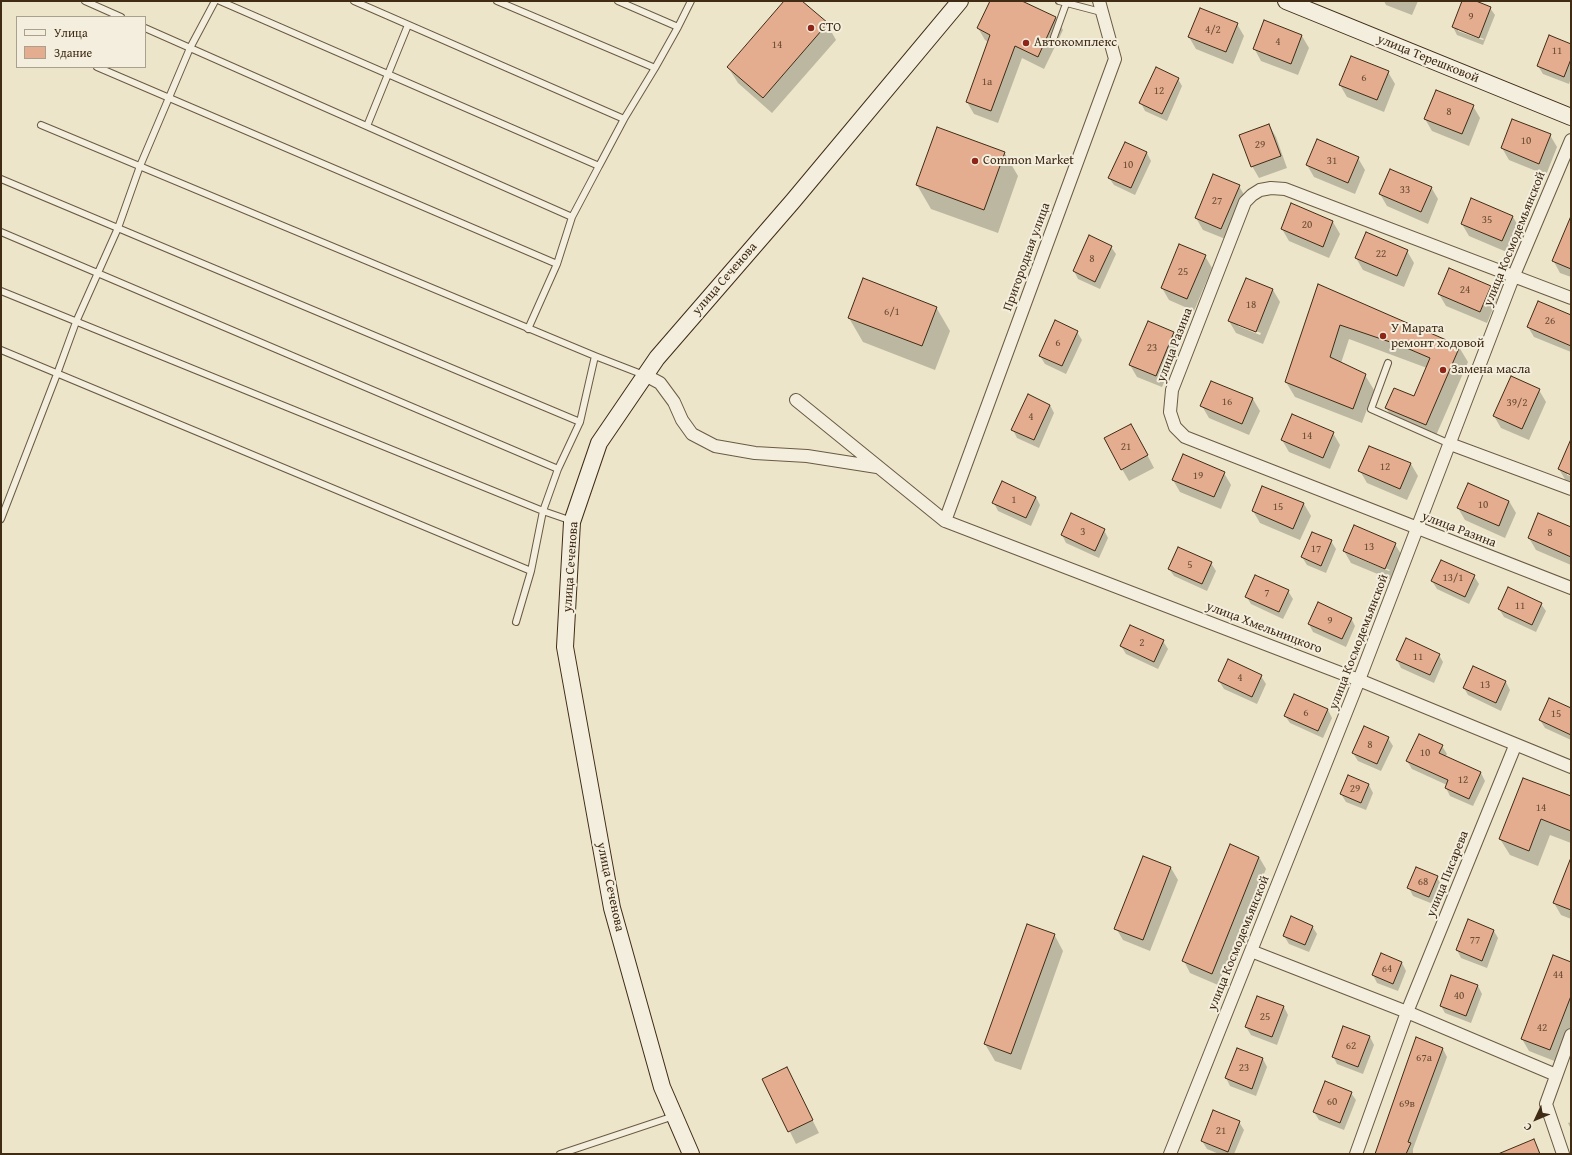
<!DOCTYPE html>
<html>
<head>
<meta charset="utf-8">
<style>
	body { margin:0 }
	#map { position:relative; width:1572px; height:1155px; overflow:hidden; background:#ece5ca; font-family:"Gentium Book Plus",serif }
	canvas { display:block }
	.frame { position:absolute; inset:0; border:2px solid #402b14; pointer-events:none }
	.legend { position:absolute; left:16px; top:16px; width:130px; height:52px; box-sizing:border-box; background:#f3eedd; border:1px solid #aba08d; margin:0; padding:5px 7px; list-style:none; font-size:12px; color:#402b14 }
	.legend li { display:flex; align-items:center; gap:8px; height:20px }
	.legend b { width:20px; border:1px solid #aba08d }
	.north { position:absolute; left:1516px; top:1099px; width:40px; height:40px; -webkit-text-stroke:3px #f3eedd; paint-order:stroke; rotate:226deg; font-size:11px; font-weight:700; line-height:16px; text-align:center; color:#402b14 }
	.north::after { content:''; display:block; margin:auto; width:14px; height:18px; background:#402b14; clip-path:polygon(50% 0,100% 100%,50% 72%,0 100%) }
</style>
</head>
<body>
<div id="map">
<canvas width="1572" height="1155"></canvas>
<div class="frame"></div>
<ul class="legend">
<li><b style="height:5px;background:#f3eedd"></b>Улица</li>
<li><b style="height:11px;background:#e5ad8f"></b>Здание</li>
</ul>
<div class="north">С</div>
</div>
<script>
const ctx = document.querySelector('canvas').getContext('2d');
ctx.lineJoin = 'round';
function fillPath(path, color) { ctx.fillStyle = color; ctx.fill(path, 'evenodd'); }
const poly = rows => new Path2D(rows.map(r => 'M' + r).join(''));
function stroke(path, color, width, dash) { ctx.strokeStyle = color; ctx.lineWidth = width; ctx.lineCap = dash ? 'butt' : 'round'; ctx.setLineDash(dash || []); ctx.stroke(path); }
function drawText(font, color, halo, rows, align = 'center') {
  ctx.font = font + ' "Gentium Book Plus",serif'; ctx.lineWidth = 4; ctx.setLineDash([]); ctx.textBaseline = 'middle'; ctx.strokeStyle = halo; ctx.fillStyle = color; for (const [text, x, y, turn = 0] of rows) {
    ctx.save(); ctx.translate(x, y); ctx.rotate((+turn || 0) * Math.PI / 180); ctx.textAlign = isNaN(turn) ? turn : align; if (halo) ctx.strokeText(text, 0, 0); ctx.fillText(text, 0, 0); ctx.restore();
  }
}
const shadow = poly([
	[786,1,801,1,827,24,836,40,772,113,738,83,728,67],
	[991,1,1020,1,1056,18,1063,30,1044,69,1022,58,998,123,974,114,967,102,988,42,985,40,978,28],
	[1384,1,1418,1,1412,15,1386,5],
	[1463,1,1473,1,1490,8,1495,15,1483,45,1457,35,1453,27],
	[1458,29,1484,39,1483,40,1458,31],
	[1265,21,1302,36,1309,48,1298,75,1261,61,1254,48],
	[1237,24,1244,36,1233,64,1196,49,1189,37],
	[1571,45,1571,78,1569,84,1543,74,1538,66],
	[1388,72,1395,84,1384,112,1347,97,1340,85],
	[1178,79,1182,86,1167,121,1145,111,1141,103],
	[1473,106,1480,118,1469,146,1432,131,1425,119],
	[1269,125,1276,137,1287,168,1259,178,1252,166],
	[1550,135,1557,147,1546,175,1509,160,1502,148],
	[1125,143,1147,153,1151,161,1135,195,1114,185,1109,178],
	[1004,152,1018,176,998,233,931,209,917,185],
	[1358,158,1365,170,1355,194,1314,177,1307,165],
	[1239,186,1246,198,1228,240,1203,230,1196,218],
	[1431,187,1438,199,1428,224,1387,206,1380,194],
	[1292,205,1333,222,1340,234,1329,258,1289,241,1282,229],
	[1513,217,1520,229,1509,253,1469,236,1462,224],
	[1571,240,1571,277,1560,273,1553,260],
	[1111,247,1116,254,1100,289,1078,279,1074,271],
	[1407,251,1414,263,1404,287,1363,270,1356,258],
	[1205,256,1212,268,1194,311,1169,300,1162,288],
	[1319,285,1459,347,1468,362,1434,440,1395,422,1386,408,1414,397,1427,368,1349,339,1341,363,1365,375,1374,390,1362,423,1295,397,1286,382],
	[1490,287,1497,299,1487,323,1446,306,1439,294],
	[1273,290,1280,302,1263,344,1236,333,1229,321],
	[1238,324,1261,333,1260,335,1238,326],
	[936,307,950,331,935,370,863,342,849,318],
	[1571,317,1571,352,1534,337,1528,327],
	[1077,332,1082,340,1066,374,1045,364,1040,356],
	[1173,333,1180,345,1162,387,1137,377,1130,365],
	[1212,382,1253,399,1260,411,1249,435,1209,418,1202,406],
	[1539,390,1546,402,1529,440,1501,428,1494,416],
	[1050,405,1054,413,1039,448,1017,438,1013,430],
	[1333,433,1340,445,1330,469,1289,452,1282,440],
	[1138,437,1154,468,1129,481,1122,469],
	[1571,440,1571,474,1567,472,1567,475,1571,476,1571,484,1566,481,1559,469],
	[1370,447,1411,464,1418,476,1407,500,1367,483,1360,471],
	[1224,473,1231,485,1221,509,1180,492,1173,480],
	[1468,484,1509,501,1516,513,1505,538,1465,520,1458,508],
	[1263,487,1304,504,1311,516,1300,540,1260,523,1253,511],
	[1036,497,1040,505,1031,526,998,511,994,503],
	[1539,514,1571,528,1571,565,1536,550,1529,538],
	[1104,530,1108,538,1099,558,1066,543,1062,535],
	[1331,541,1336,549,1326,573,1307,565,1302,557],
	[1395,544,1402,556,1392,580,1351,563,1344,551],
	[1353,554,1390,570,1389,571,1353,556],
	[1211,563,1216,571,1207,591,1174,576,1169,569],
	[1474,576,1479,584,1469,604,1437,589,1432,581],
	[1288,591,1293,599,1283,619,1251,604,1246,596],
	[1541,604,1546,611,1536,632,1504,617,1499,609],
	[1351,618,1355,626,1346,647,1313,632,1309,624],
	[1163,641,1168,649,1158,669,1126,654,1121,646],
	[1439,655,1443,662,1434,683,1401,668,1397,660],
	[1473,667,1506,682,1510,690,1501,711,1468,695,1464,688],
	[1261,676,1266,684,1257,704,1224,689,1219,681],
	[1295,695,1328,710,1332,718,1323,738,1290,723,1285,716],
	[1571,709,1571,740,1545,728,1540,720],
	[1388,738,1393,746,1381,771,1358,761,1353,753],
	[1442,746,1447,754,1445,757,1481,773,1485,781,1473,806,1450,796,1446,788,1447,785,1412,769,1407,761],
	[1348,776,1369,785,1373,793,1366,810,1346,802,1341,794],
	[1571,797,1571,843,1550,835,1538,866,1510,855,1500,839],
	[1143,857,1171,868,1178,880,1150,951,1123,940,1116,928],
	[1259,857,1266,869,1218,985,1190,973,1184,961],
	[1571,875,1571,919,1561,915,1554,903],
	[1437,877,1441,885,1433,904,1413,896,1409,888],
	[1312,926,1317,934,1309,952,1289,944,1284,936],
	[1494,931,1498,938,1487,968,1461,958,1457,950],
	[1054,934,1063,951,1021,1070,995,1061,985,1044],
	[1381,955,1402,963,1406,971,1398,991,1377,983,1373,975],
	[1571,963,1571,1025,1557,1062,1529,1051,1522,1039],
	[1452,976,1478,986,1482,994,1471,1023,1445,1013,1441,1006],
	[1258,997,1284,1007,1288,1015,1277,1045,1251,1035,1246,1027],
	[1344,1027,1370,1037,1374,1045,1363,1074,1337,1064,1333,1056],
	[1237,1049,1263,1059,1267,1067,1256,1096,1230,1086,1226,1078],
	[1443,1049,1447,1057,1413,1149,1413,1154,1376,1154],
	[786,1068,819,1133,796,1144,764,1079],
	[1351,1093,1356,1100,1344,1130,1319,1120,1314,1112],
	[1239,1122,1244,1130,1234,1154,1219,1154,1207,1149,1202,1141],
	[1571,1122,1571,1129,1568,1123]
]);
const building = poly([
	[784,1,802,1,828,23,763,98,727,67,784,1],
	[990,1,1022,1,1056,17,1038,57,1015,46,991,111,966,102,990,35,977,28,990,1],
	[1462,1,1476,1,1491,7,1479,38,1452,27,1462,1],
	[1200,8,1238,23,1226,52,1188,37,1200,8],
	[1264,20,1302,35,1291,64,1253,49,1264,20],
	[1549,35,1571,44,1571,59,1564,77,1537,66,1549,35],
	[1351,56,1389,71,1377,100,1339,85,1351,56],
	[1156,67,1179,78,1162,114,1139,103,1156,67],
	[1436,90,1474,105,1462,134,1424,119,1436,90],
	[1512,119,1551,134,1539,164,1501,148,1512,119],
	[1269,124,1281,156,1251,167,1239,135,1269,124],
	[937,127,1005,152,984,210,916,185,937,127],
	[1317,139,1359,157,1348,183,1306,165,1317,139],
	[1125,142,1147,152,1131,188,1108,178,1125,142],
	[1390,169,1432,187,1421,212,1379,194,1390,169],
	[1213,174,1240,185,1221,229,1195,218,1213,174],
	[1471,198,1513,216,1502,241,1461,224,1471,198],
	[1291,203,1333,221,1323,247,1281,229,1291,203],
	[1571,216,1571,269,1552,261,1571,216],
	[1366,232,1408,250,1397,276,1355,258,1366,232],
	[1089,235,1112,246,1095,282,1073,271,1089,235],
	[1179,244,1206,255,1187,299,1161,288,1179,244],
	[1449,268,1491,286,1480,312,1438,294,1449,268],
	[863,278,937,307,922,346,848,318,863,278],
	[1246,278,1273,289,1256,332,1228,321,1246,278],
	[1318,284,1460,346,1426,425,1385,408,1394,388,1414,396,1430,358,1402,346,1340,325,1330,357,1366,374,1353,409,1285,382,1318,284],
	[1538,301,1571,315,1571,346,1527,327,1538,301],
	[1055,320,1078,331,1062,366,1039,356,1055,320],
	[1148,321,1174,332,1156,376,1129,365,1148,321],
	[1511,376,1540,389,1522,429,1493,416,1511,376],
	[1211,381,1253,398,1242,424,1200,406,1211,381],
	[1028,394,1050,405,1034,440,1011,430,1028,394],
	[1292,414,1334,432,1323,458,1281,440,1292,414],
	[1131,424,1148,455,1121,470,1104,438,1131,424],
	[1571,439,1571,475,1558,469,1571,439],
	[1369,446,1411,463,1400,489,1358,471,1369,446],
	[1183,454,1225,472,1214,497,1172,480,1183,454],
	[1002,481,1036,497,1026,518,992,503,1002,481],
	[1468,483,1509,501,1499,526,1457,508,1468,483],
	[1262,486,1304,503,1293,529,1252,511,1262,486],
	[1071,513,1105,529,1095,551,1061,535,1071,513],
	[1538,513,1571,527,1571,557,1528,538,1538,513],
	[1354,525,1396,543,1385,569,1343,551,1354,525],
	[1312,532,1332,540,1321,566,1301,557,1312,532],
	[1178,547,1212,562,1202,584,1168,569,1178,547],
	[1441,560,1475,575,1465,597,1431,581,1441,560],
	[1255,575,1289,590,1279,612,1245,597,1255,575],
	[1508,587,1542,603,1532,625,1498,609,1508,587],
	[1318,602,1352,618,1342,639,1308,624,1318,602],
	[1130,625,1164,640,1154,662,1120,646,1130,625],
	[1406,638,1440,654,1430,675,1396,660,1406,638],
	[1228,659,1262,675,1252,697,1218,681,1228,659],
	[1473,666,1506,681,1496,703,1463,688,1473,666],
	[1294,694,1328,709,1318,731,1284,716,1294,694],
	[1549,698,1571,708,1571,735,1539,720,1549,698],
	[1364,726,1389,737,1377,764,1352,753,1364,726],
	[1419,734,1443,745,1439,753,1481,772,1469,799,1445,788,1448,780,1406,761,1419,734],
	[1348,775,1369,784,1361,803,1340,794,1348,775],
	[1523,778,1571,796,1571,831,1541,819,1529,851,1499,839,1523,778],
	[1230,844,1259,857,1212,974,1182,961,1230,844],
	[1143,856,1171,867,1143,940,1114,929,1143,856],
	[1570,860,1571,860,1571,910,1553,903,1570,860],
	[1416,867,1438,876,1429,897,1407,888,1416,867],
	[1291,916,1313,926,1305,945,1283,936,1291,916],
	[1468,919,1494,930,1482,961,1456,950,1468,919],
	[1027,924,1055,934,1011,1054,984,1044,1027,924],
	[1381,953,1402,962,1393,984,1372,975,1381,953],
	[1553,955,1571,962,1571,996,1550,1050,1521,1039,1553,955],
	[1451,975,1478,985,1466,1016,1440,1006,1451,975],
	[1257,996,1284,1006,1272,1037,1245,1027,1257,996],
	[1343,1026,1370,1036,1358,1067,1332,1057,1343,1026],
	[1416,1037,1443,1048,1408,1142,1411,1143,1406,1154,1375,1154,1416,1037],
	[1237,1048,1263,1058,1252,1089,1225,1078,1237,1048],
	[787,1067,813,1120,788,1132,762,1079,787,1067],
	[1325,1081,1352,1092,1340,1123,1313,1112,1325,1081],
	[1213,1110,1240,1121,1228,1152,1201,1141,1213,1110],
	[1534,1139,1540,1154,1498,1154,1534,1139]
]);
const lane = poly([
	[85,1,121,17],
	[220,1,599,166,572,217],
	[354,1,624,119,599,166],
	[497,1,655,68,624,119],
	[618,1,678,27,655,68],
	[1059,1,1101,12],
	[678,27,691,1],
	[145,28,572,217,557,264],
	[1054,37,1067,1],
	[97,67,557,264,528,329],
	[41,125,595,356,580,422],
	[367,126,408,25],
	[1,179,580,422,558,469],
	[1,232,558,469,543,511,572,521],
	[1,291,543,511,531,571],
	[1,350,531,571,516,622],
	[595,356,644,375],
	[1388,363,1371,409,1450,444],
	[1,519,57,374,76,322,118,228,140,166,190,48,215,1],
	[560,1154,674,1116]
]);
const street = poly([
	[1571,298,1285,189,1271,188,1260,190,1252,195,1245,202,1172,390,1170,412,1175,427,1185,437,1571,588],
	[645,375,660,383,674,402,682,420,692,434,715,446,755,453,807,456,877,467],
	[796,400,945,521,1359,680,1571,767],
	[1450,444,1571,489],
	[945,521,1115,59,1099,1],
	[1251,951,1407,1012,1556,1075],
	[1170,1154,1359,680,1514,275,1571,140],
	[1356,1154,1407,1012,1515,746],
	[1563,1154,1546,1104,1571,1035]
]);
const secondary = poly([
	[1286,1,1571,117],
	[691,1154,662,1087,612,908,565,647,572,522,599,443,657,358,793,201,960,1]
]);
const markers = [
	[811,28,4,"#8f2418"],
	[1026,43,4,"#8f2418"],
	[975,161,4,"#8f2418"],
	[1383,336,4,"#8f2418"],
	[1443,370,4,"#8f2418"]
];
const numberNames = [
	["9",1471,17],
	["4/2",1213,30],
	["4",1278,42],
	["14",777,45],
	["11",1557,51],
	["6",1364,78],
	["1а",987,82],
	["12",1159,91],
	["8",1449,112],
	["10",1526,141],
	["29",1260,145],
	["31",1332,161],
	["10",1128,165],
	["33",1405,190],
	["27",1217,201],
	["35",1487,220],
	["20",1307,225],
	["22",1381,254],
	["8",1092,259],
	["25",1183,272],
	["24",1465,290],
	["18",1251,305],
	["6/1",892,312],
	["26",1550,321],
	["6",1058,343],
	["23",1152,348],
	["16",1227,402],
	["39/2",1517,403],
	["4",1031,417],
	["14",1307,436],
	["21",1126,447],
	["12",1385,467],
	["19",1198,476],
	["1",1014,500],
	["10",1483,505],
	["15",1278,507],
	["3",1083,532],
	["8",1550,533],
	["13",1369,547],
	["17",1316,549],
	["5",1190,565],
	["13/1",1453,578],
	["7",1267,593],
	["11",1520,606],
	["9",1330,621],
	["2",1142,643],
	["11",1418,657],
	["4",1240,678],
	["13",1485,685],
	["6",1306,713],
	["15",1556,714],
	["8",1370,745],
	["10",1425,753],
	["12",1463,780],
	["29",1355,789],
	["14",1541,808],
	["68",1423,882],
	["77",1475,940],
	["64",1387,969],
	["44",1558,975],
	["40",1459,996],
	["25",1265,1017],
	["42",1542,1028],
	["62",1351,1046],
	["67а",1424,1058],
	["23",1244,1068],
	["60",1332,1102],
	["69в",1407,1104],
	["21",1221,1131]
];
const poiNames = [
	["СТО",819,28],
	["Автокомплекс",1034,43],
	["Common Market",983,161],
	["У Марата",1391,329],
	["ремонт ходовой",1391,344],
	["Замена масла",1451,370]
];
const streetNames = [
	["улица Терешковой",1428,59,22],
	["улица Космодемьянской",1515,239,-68],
	["Пригородная улица",1027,257,-70],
	["улица Сеченова",725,279,-49],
	["улица Разина",1175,345,-69],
	["улица Разина",1459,530,21],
	["улица Сеченова",571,567,-86],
	["улица Хмельницкого",1264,628,21],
	["улица Космодемьянской",1359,642,-69],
	["улица Писарева",1448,874,-68],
	["улица Сеченова",610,887,78],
	["улица Космодемьянской",1239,943,-68]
];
fillPath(shadow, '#0003');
fillPath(building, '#e5ad8f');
stroke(building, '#402b14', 1);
stroke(lane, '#6b5a42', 8);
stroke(street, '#6b5a42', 14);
stroke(secondary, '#402b14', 18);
stroke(lane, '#f3eedd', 6);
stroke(street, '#f3eedd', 12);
stroke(secondary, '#f3eedd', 16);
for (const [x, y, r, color] of markers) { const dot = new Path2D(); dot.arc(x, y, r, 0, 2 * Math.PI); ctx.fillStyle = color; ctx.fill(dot); stroke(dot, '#f3eedd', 1.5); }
drawText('11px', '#694c33', null, numberNames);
drawText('13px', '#402b14', '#f3eedd', poiNames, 'left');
drawText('13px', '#402b14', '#f3eedd', streetNames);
</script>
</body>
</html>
